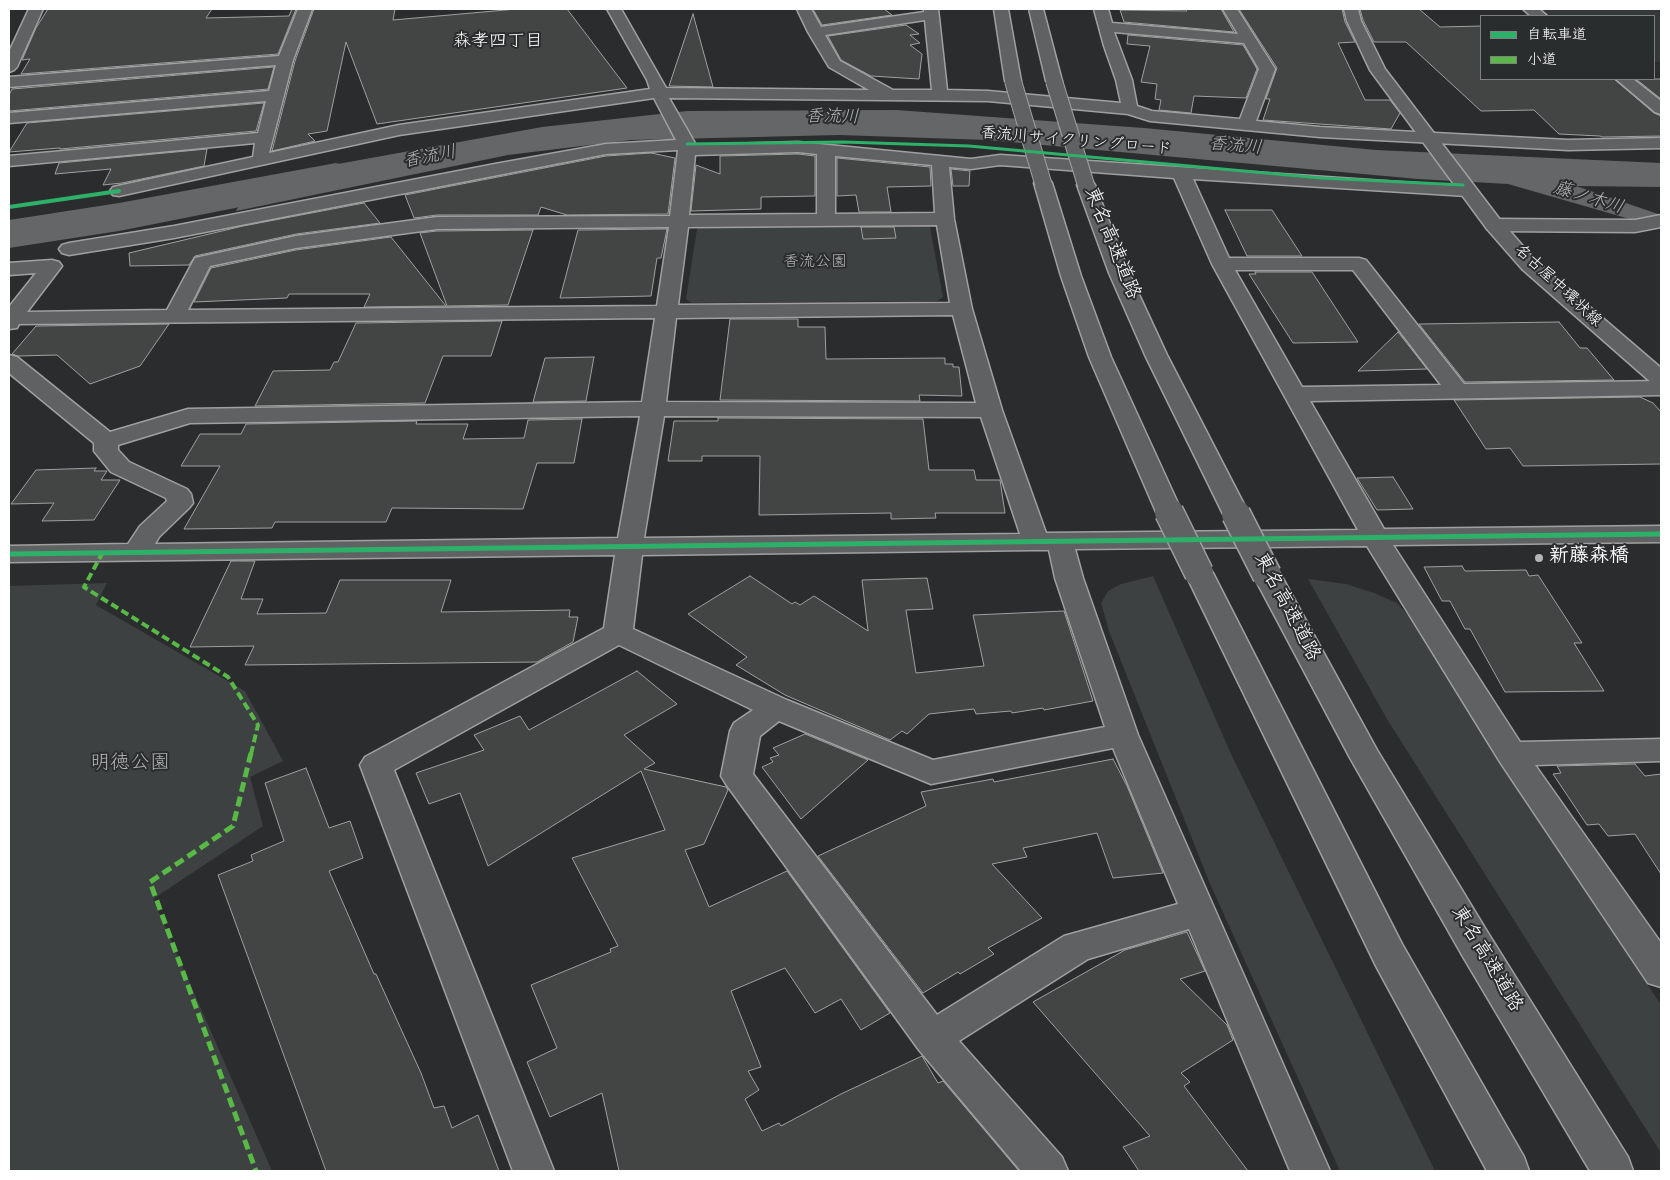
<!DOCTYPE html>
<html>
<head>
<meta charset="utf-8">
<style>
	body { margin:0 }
	#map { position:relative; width:1670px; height:1180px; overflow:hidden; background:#2b2c2d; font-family:Dekko,"Klee One",sans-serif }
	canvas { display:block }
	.frame { position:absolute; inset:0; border:10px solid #fff; pointer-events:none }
	.legend { position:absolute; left:1480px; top:15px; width:175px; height:65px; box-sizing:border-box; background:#2a2d2e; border:1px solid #7f8182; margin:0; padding:6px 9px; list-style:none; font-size:15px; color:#fff }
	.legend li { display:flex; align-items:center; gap:10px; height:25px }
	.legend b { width:25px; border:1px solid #7f8182 }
</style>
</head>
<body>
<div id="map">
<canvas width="1670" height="1180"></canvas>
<div class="frame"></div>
<ul class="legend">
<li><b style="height:6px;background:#2db169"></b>自転車道</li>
<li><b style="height:6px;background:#58b947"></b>小道</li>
</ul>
</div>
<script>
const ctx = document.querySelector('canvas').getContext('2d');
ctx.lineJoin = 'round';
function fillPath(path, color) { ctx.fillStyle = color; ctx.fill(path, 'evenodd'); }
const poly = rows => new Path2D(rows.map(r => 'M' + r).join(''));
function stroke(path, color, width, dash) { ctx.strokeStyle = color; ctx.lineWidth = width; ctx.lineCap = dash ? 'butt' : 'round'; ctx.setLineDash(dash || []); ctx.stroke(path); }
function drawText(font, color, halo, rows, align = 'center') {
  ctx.font = font + ' Dekko,"Klee One",sans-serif'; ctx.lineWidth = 4; ctx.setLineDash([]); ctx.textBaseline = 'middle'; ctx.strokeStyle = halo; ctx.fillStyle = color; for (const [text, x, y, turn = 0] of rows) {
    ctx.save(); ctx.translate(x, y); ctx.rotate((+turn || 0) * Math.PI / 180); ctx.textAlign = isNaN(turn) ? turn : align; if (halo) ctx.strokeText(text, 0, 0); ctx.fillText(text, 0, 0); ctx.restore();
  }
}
const built = poly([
	[1535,9,1661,9,1661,62,1654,62,1654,16,1546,16]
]);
const green = poly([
	[924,225,930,227,943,297,937,301,692,303,686,299,697,229,702,226],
	[1153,576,1231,754,1435,1171,1340,1171,1211,886,1109,631,1101,603,1108,591,1121,584],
	[1308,579,1346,584,1374,593,1397,603,1412,620,1519,792,1661,1005,1661,1153,1387,719],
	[107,583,96,605,245,691,283,761,250,777,263,826,153,899,272,1171,9,1171,9,586]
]);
const water = poly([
	[896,110,1144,128,1376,150,1661,163,1661,187,1576,186,1661,215,1661,228,1508,184,1418,179,988,140,839,135,631,140,508,155,236,211,255,179,542,127,687,111]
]);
const river = poly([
	[336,163,351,167,357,176,351,185,119,231,9,248,9,220,119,203,336,163]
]);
const building = poly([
	[48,9,212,9,206,18,289,16,292,9,296,9,278,54,21,74,30,59,22,60,36,28,48,9],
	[314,9,395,9,393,20,517,9,567,9,627,88,377,124,346,42,327,131,308,134,315,141,272,151,295,61,314,9],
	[813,9,884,9,892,15,822,25,813,9],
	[1185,9,1221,9,1234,32,1124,22,1120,10,1187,11,1185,9],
	[1239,9,1342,9,1345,22,1355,42,1338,43,1365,100,1390,100,1400,113,1391,129,1263,120,1270,99,1266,99,1277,68,1239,9],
	[1360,9,1419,9,1440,27,1481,26,1481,79,1614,79,1654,113,1661,116,1661,136,1602,137,1600,136,1559,134,1534,110,1481,111,1406,42,1374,42,1363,20,1360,9],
	[693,14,713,87,669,86,693,14],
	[906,25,919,34,910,35,920,43,910,45,922,54,919,79,871,76,841,60,828,36,906,25],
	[1128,35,1243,45,1257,69,1246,98,1194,96,1191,113,1159,110,1161,100,1155,99,1157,84,1141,82,1150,46,1127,44,1128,35],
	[274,67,268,89,9,111,9,95,12,89,274,67],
	[1636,79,1661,79,1661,99,1636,79],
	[264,103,256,131,60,149,60,148,9,152,27,123,264,103],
	[207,149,204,166,122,183,103,185,111,169,55,174,59,163,207,149],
	[651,153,675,158,668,214,567,215,541,207,538,215,437,215,414,218,405,195,606,156,651,153],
	[798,154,815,156,815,196,761,197,761,209,691,211,696,165,720,174,720,156,798,154],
	[837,158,930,167,931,186,887,187,891,212,859,212,856,195,837,196,837,158],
	[951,169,970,171,969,186,953,186,951,169],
	[364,203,380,223,296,234,195,256,189,265,130,266,129,253,243,226,364,203],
	[1225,210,1272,210,1302,256,1247,256,1225,210],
	[861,227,894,227,896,238,863,239,861,227],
	[667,229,661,258,657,258,651,296,560,298,578,230,667,229],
	[533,230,508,305,447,306,420,233,437,231,533,230],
	[391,237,446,306,364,307,370,294,289,294,287,298,194,302,211,268,296,250,391,237],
	[1255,272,1312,272,1358,342,1293,343,1249,274,1256,274,1255,272],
	[730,319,798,319,798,327,825,327,826,359,945,358,945,364,953,364,953,367,959,367,962,396,919,395,920,401,720,400,730,319],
	[502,321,491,356,443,356,425,403,255,406,273,371,330,370,334,362,338,362,356,323,502,321],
	[1559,322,1580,348,1587,348,1614,380,1465,382,1419,324,1559,322],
	[169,324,140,366,90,384,57,355,18,356,12,354,36,326,169,324],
	[1398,332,1427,369,1358,371,1398,332],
	[594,357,586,401,533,402,545,358,594,357],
	[1640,397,1653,403,1661,412,1661,464,1523,466,1510,448,1486,449,1454,400,1640,397],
	[718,418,923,419,929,470,974,470,976,480,1000,480,1005,513,935,513,936,518,891,519,891,513,759,515,760,456,702,456,702,461,668,461,674,421,718,421,718,418],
	[582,419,574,463,537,463,523,509,392,508,386,522,275,522,272,528,184,529,220,466,181,466,200,434,241,434,246,424,417,421,416,424,468,424,463,439,524,438,528,420,582,419],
	[96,468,94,471,107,471,101,480,120,480,94,520,42,521,54,503,11,504,36,470,96,468],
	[1393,477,1413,509,1377,510,1357,478,1393,477],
	[231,561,255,561,241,599,263,599,257,614,326,613,340,580,451,580,441,612,570,610,569,617,578,617,573,642,537,662,245,665,254,646,190,647,231,561],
	[1462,566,1465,571,1526,570,1529,576,1538,575,1582,643,1574,643,1604,691,1505,692,1470,629,1465,629,1450,601,1442,601,1424,567,1462,566],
	[750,576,792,604,795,602,800,605,814,596,868,631,862,580,927,578,933,609,906,610,916,673,984,666,973,615,1064,611,1093,701,1044,710,1043,708,1012,713,1011,711,976,714,974,709,929,714,907,734,902,731,890,740,785,695,736,665,747,657,688,614,750,576],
	[637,671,677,704,624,735,655,763,644,769,726,787,728,790,704,844,685,850,709,907,787,871,890,1013,861,1030,841,999,815,1013,785,968,731,991,761,1067,748,1071,759,1090,745,1099,762,1131,779,1123,781,1126,841,1094,922,1056,938,1083,943,1081,1019,1171,619,1171,602,1093,550,1117,527,1062,557,1048,531,985,611,952,610,949,618,946,572,858,665,830,641,771,488,866,460,793,429,804,416,773,484,750,474,735,520,716,529,730,637,671],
	[805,734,868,760,801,819,762,767,773,762,770,758,779,755,773,748,805,734],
	[1113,759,1127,786,1163,873,1113,878,1097,833,1023,848,1027,857,992,864,1042,918,988,948,994,954,960,974,958,972,923,993,818,856,926,806,921,792,993,779,994,782,1113,759],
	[1635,764,1645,776,1661,774,1661,874,1635,834,1608,836,1599,824,1587,825,1553,774,1561,773,1557,766,1635,764],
	[306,768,329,828,350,821,363,858,329,871,374,974,376,974,421,1073,434,1108,444,1106,452,1128,478,1115,499,1171,326,1171,218,875,253,861,251,855,284,841,265,783,306,768],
	[1187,932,1205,971,1180,979,1227,1025,1233,1040,1181,1073,1190,1082,1184,1086,1248,1171,1139,1171,1123,1147,1150,1136,1033,1002,1125,950,1187,932]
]);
const minor = poly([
	[29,9,43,9,17,67,14,70,9,72,9,52,29,9],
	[298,9,312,9,293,60,269,153,399,125,650,89,647,80,607,9,621,9,666,88,869,90,829,67,808,32,797,9,811,9,821,27,924,12,924,9,938,9,947,90,988,91,1121,103,1116,80,1104,46,1094,9,1108,9,1112,23,1238,34,1223,9,1237,9,1275,69,1256,121,1320,127,1568,140,1661,138,1661,148,1568,150,1320,137,1150,121,1128,114,988,101,669,98,696,145,798,142,971,159,1000,155,1473,187,1476,191,1473,195,1467,196,1193,179,1229,258,1359,258,1366,260,1464,384,1661,381,1661,395,1310,401,1384,529,1661,526,1661,542,1393,545,1520,742,1661,739,1661,761,1535,765,1661,943,1661,987,1648,983,1500,762,1367,546,1075,549,1083,578,1138,735,1330,1171,1290,1171,1189,929,1088,959,959,1041,1062,1157,1068,1171,1021,1171,919,1050,726,784,721,776,730,731,734,723,753,710,619,645,394,770,554,1171,513,1171,360,765,365,757,604,628,615,555,9,562,9,546,128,544,140,526,167,501,166,498,111,472,94,451,94,443,9,373,9,355,17,357,110,432,188,409,642,402,655,318,19,324,17,328,9,329,9,307,36,273,9,275,9,263,52,260,59,262,62,266,27,312,167,310,195,258,296,236,437,217,670,216,678,150,606,154,174,238,69,255,62,253,59,249,62,245,69,243,174,226,495,164,606,144,676,140,654,98,399,135,119,196,113,195,110,191,113,187,253,157,255,143,9,166,9,156,258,133,266,101,9,123,9,113,269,91,276,65,9,87,9,77,279,56,298,9],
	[925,20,932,90,893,90,840,61,825,35,925,20],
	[1114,32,1244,43,1259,69,1240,119,1152,111,1137,106,1132,80,1114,32],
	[798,152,817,154,817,214,689,215,695,155,798,152],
	[835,156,932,165,935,213,835,214,835,156],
	[1000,165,1174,178,1212,264,1358,530,1046,533,1002,410,972,309,954,219,949,167,971,169,1000,165],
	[937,225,950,303,678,305,688,227,937,225],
	[669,227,657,306,188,310,210,266,296,248,437,229,669,227],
	[1235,270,1353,270,1441,385,1302,387,1235,270],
	[953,315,976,403,666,402,676,318,953,315],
	[640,416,618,538,155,544,159,537,189,508,193,503,191,494,187,489,129,462,118,450,118,445,190,423,640,416],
	[664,416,981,417,1020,534,644,538,664,416],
	[1032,550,1049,550,1055,578,1105,727,933,760,787,700,633,629,642,555,1032,550],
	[779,721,931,784,1113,748,1178,904,1064,936,937,1015,753,774,760,736,779,721],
	[1523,9,1539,9,1547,16,1531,16,1523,9],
	[1616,79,1633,79,1661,101,1661,114,1655,112,1616,79],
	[1661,215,1661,227,1635,232,1494,231,1487,229,1485,225,1487,221,1494,219,1635,220,1661,215]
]);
const major = poly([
	[1344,9,1358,9,1361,21,1385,69,1501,221,1536,261,1661,368,1661,386,1653,384,1522,269,1487,229,1370,70,1347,21,1344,9]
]);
const highway = poly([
	[994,9,1008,9,1021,81,1018,84,1013,86,1008,84,1005,81,994,9],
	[1029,9,1043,9,1062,81,1059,84,1054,86,1049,84,1046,81,1029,9],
	[1043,178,1049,179,1052,183,1081,276,1111,357,1182,512,1178,517,1169,520,1160,517,1156,512,1089,357,1061,276,1034,183,1037,179,1043,178],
	[1086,180,1092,181,1095,185,1129,273,1167,355,1249,514,1245,519,1236,522,1227,519,1223,514,1145,355,1109,273,1077,185,1080,181,1086,180],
	[1199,564,1209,567,1213,573,1402,944,1524,1157,1529,1171,1487,1171,1376,966,1185,573,1189,567,1199,564],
	[1267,566,1277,569,1281,575,1377,750,1488,933,1628,1157,1633,1171,1590,1171,1462,955,1349,756,1253,575,1257,569,1267,566]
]);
const highwayBridgeFar1 = poly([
	[1013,81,1043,183],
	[1054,81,1086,185]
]);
const highwayBridge = poly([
	[1169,512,1199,573],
	[1236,514,1267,575]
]);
const quietFar1 = poly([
	[103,552,84,587,228,677,258,725,251,754]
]);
const quiet = poly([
	[251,753,233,826,150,882,256,1171]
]);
const cyclewayFar2 = poly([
	[687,144,843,142,969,146,1321,178,1463,185]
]);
const cyclewayFar1 = poly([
	[9,207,119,191]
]);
const cycleway = poly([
	[9,554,1661,534]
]);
const markers = [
	[1539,558,5,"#b5b5b6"]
];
const farStreetnames = [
	["香流川サイクリングロード",1076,143,5],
	["名古屋中環状線",1557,287,43]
];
const farParknames = [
	["香流公園",815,264]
];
const farNeighbourhoodnames = [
	["森孝四丁目",498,44]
];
const farWaternames = [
	["香流川",832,119,1],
	["香流川",1235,148,5],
	["香流川",430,159,-11],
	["藤ノ木川",1588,200,17]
];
const streetNames = [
	["東名高速道路",1110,244,68],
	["東名高速道路",1285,608,62],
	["東名高速道路",1485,960,59]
];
const poiNames = [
	["新藤森橋",1549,558]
];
const parkNames = [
	["明徳公園",130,765]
];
fillPath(built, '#353839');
fillPath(green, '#3e4142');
fillPath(water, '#646667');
fillPath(river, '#646667');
fillPath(building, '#434444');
stroke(building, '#a0a0a0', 1);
stroke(minor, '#a0a0a0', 3);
stroke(major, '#a0a0a0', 3);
stroke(highway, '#a0a0a0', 3);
fillPath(minor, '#606162');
fillPath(major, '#606162');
fillPath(highway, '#606162');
stroke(highwayBridgeFar1, '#a0a0a0', 18, []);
stroke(highwayBridge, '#a0a0a0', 31, []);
stroke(highwayBridgeFar1, '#606162', 16);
stroke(highwayBridge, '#606162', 28);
stroke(quietFar1, '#58b947', 4, [8, 4]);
stroke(quiet, '#58b947', 5, [10, 5]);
stroke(cyclewayFar2, '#2db169', 3);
stroke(cyclewayFar1, '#2db169', 4);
stroke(cycleway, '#2db169', 5);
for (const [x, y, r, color] of markers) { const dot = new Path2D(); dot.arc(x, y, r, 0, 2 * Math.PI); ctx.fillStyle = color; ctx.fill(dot); stroke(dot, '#2a2d2e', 2); }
drawText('16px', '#fff', '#2a2d2e', farStreetnames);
drawText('16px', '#b3b4b5', '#2a2d2e', farParknames);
drawText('18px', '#fff', '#2a2d2e', farNeighbourhoodnames);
drawText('italic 18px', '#b4b6b6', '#2a2d2e', farWaternames);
drawText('20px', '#fff', '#2a2d2e', streetNames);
drawText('bold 20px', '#fff', '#2a2d2e', poiNames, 'left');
drawText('20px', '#b3b4b5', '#2a2d2e', parkNames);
</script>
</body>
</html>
